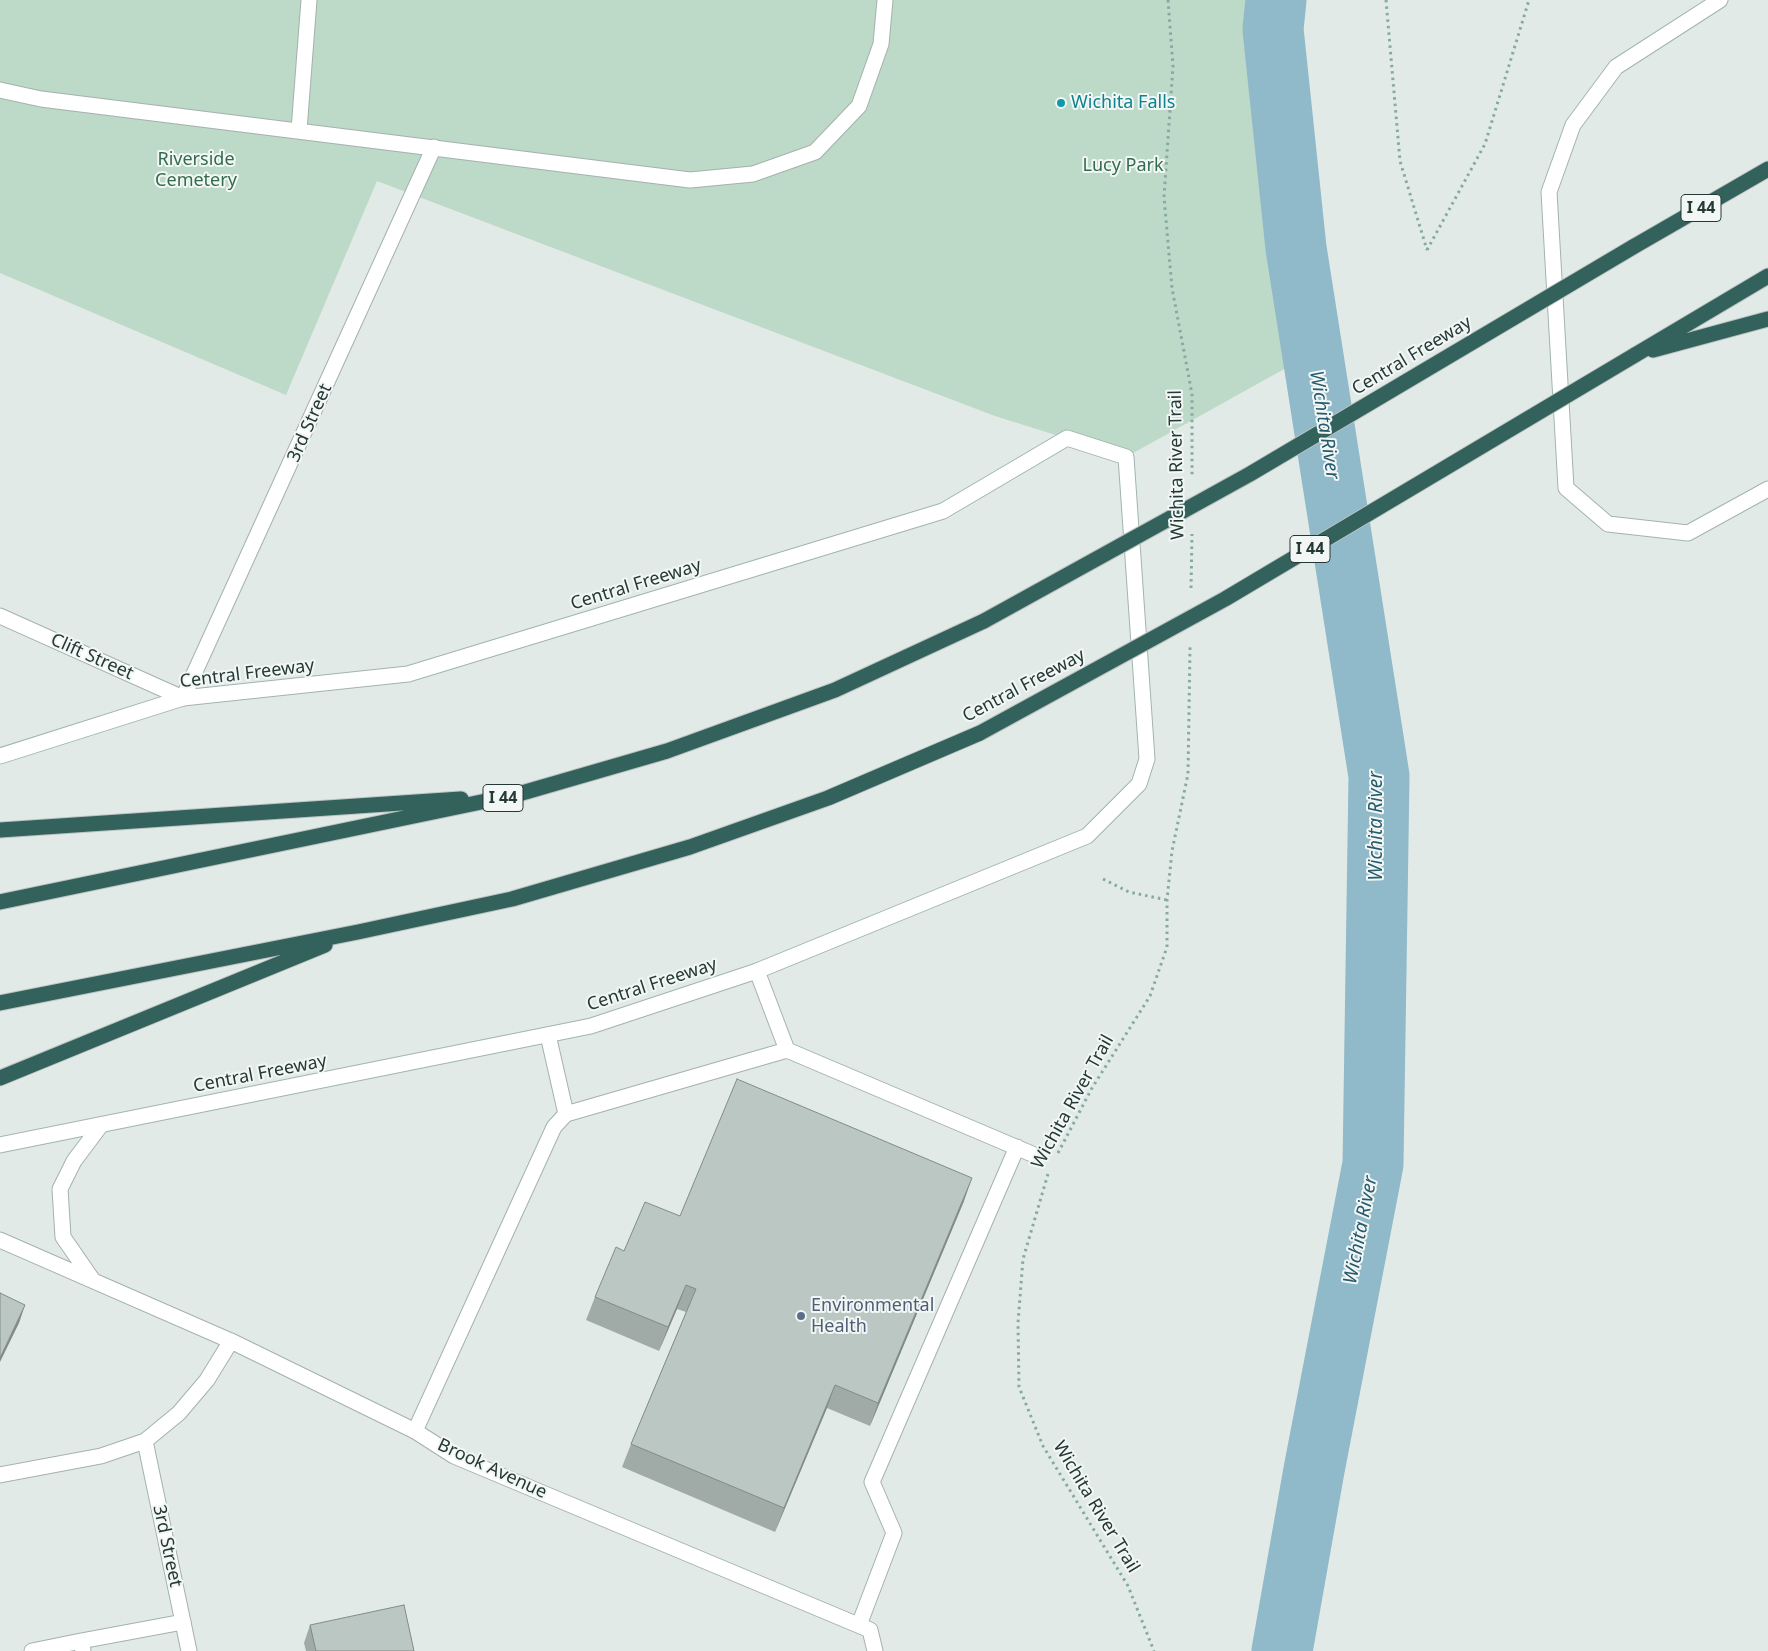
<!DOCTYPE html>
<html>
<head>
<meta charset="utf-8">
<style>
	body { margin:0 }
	canvas { display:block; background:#e2eae7 }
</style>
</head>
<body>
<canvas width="1768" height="1651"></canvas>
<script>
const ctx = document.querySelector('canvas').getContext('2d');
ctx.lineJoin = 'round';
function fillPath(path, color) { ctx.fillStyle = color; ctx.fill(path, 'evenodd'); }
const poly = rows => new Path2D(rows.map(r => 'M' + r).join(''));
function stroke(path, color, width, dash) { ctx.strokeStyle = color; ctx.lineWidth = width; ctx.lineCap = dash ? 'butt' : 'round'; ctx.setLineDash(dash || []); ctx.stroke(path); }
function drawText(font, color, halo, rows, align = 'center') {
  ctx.font = font + ' "Noto Sans",sans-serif'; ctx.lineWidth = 4; ctx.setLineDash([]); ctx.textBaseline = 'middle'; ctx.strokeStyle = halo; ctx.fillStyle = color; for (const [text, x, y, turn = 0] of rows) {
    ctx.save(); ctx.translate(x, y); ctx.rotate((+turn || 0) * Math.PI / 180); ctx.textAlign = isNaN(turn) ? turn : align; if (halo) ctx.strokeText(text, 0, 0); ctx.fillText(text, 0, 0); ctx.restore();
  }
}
const green = poly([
	[0,0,1276,0,1273,29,1296,248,1313,353,1126,457,995,416,377,181,286,395,0,273]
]);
const river = poly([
	[1276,0,1273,29,1296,248,1379,776,1373,1164,1314,1470,1282,1651]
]);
const path = poly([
	[1168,0,1173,66,1164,197,1172,288,1192,394,1192,478],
	[1386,0,1400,161,1427,250],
	[1427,250,1485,144,1529,0],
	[1191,588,1192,534],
	[1103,879,1129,892,1167,900],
	[1058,1153,1092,1088,1150,996,1167,947,1167,900,1172,851,1188,774,1190,647],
	[1048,1174,1023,1259,1018,1323,1019,1387,1043,1446,1128,1586,1154,1651]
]);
const service = poly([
	[0,90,41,99,690,180,753,174,815,152,859,106,881,44,885,0],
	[299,130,309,0],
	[757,971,787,1050,1032,1154],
	[548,1035,566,1114],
	[415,1431,554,1127,566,1114,787,1050],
	[859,1625,894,1533,872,1482,1017,1147],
	[32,1651,81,1641],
	[83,1651,81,1641,183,1622]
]);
const minor = poly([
	[0,616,183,698,434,147],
	[0,1240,231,1341,415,1431,454,1456,870,1630,875,1651],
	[92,1279,63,1237,60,1189,74,1161,101,1125],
	[145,1441,189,1651],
	[0,1475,101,1456,145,1441,179,1413,207,1380,231,1341]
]);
const secondary = poly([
	[1720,0,1616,67,1573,125,1549,192,1566,488,1608,524,1688,533,1768,489],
	[0,756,183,698,408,674,943,511,1067,438,1126,457,1147,759,1139,784,1087,836,757,971,591,1026,0,1145]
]);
const motorway = poly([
	[1633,247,1768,169],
	[1653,350,1768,319],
	[1635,355,1768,276],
	[0,830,461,799],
	[0,902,515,795,667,751,835,690,984,621],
	[0,1003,358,932,512,899,690,847,828,798,980,733],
	[0,1078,325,945]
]);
const motorwayBridge = poly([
	[984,621,1250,474,1633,247],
	[980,733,1225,599,1635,355]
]);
const wall = poly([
	[964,1201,870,1426,827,1408,775,1532,622,1467,631,1444,686,1312,677,1309,659,1351,586,1320,595,1297,624,1251,680,1216],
	[310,1625,414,1651,306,1651,304,1643]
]);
const shadedWall = poly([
	[972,1178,964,1201,870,1426,878,1403],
	[686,1285,677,1309,659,1351,668,1327],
	[25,1305,19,1323,0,1362,0,1358],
	[835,1385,827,1408,775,1532,784,1508]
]);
const building = poly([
	[737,1079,972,1178,878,1403,835,1385,784,1508,631,1444,696,1289,686,1285,668,1327,595,1297,616,1247,624,1251,645,1202,680,1216,737,1079],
	[0,1293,25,1305,0,1358,0,1293],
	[404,1605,414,1651,316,1651,310,1625,404,1605]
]);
const markers = [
	[1061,103,5,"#0f9aa8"],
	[801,1316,5,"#5c6f8a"]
];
const shields = [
	[1701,208,40],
	[1310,549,40],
	[503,798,40]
];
const shieldNames = [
	["I 44",1701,208],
	["I 44",1310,549],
	["I 44",503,798]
];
const cultureNames = [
	["Wichita Falls",1071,103]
];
const parkNames = [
	["Riverside",196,160],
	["Cemetery",196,181],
	["Lucy Park",1123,166]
];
const streetNames = [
	["Central Freeway",1412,356,-31],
	["3rd Street",310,423,-66],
	["Wichita River Trail",1177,465,-91],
	["Central Freeway",636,585,-17],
	["Clift Street",92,657,24],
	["Central Freeway",247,674,-7],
	["Central Freeway",1024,686,-28],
	["Central Freeway",652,985,-18],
	["Central Freeway",260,1074,-11],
	["Wichita River Trail",1073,1102,-61],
	["Brook Avenue",492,1469,25],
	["Wichita River Trail",1096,1507,59],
	["3rd Street",167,1546,78]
];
const serviceNames = [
	["Environmental",811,1306],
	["Health",811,1327]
];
const waterNames = [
	["Wichita River",1324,425,81],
	["Wichita River",1377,826,-90],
	["Wichita River",1361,1230,-79]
];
fillPath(green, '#bdd9c7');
stroke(river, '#90bac9', 61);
stroke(service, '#a5b1ae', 17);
stroke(minor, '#a5b1ae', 17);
stroke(secondary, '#a2b4b0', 17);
stroke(motorway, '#bdc4c2', 17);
stroke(path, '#86aaa2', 3, [2.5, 4]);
stroke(service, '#fff', 15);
stroke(minor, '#fff', 15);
stroke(secondary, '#fff', 15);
stroke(motorway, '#33615c', 15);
stroke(motorwayBridge, '#bdc4c2', 17, []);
stroke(motorwayBridge, '#33615c', 15);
fillPath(wall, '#a0aba8');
fillPath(shadedWall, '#828b88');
fillPath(building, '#bac7c3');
stroke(building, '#828b88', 1);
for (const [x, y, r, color] of markers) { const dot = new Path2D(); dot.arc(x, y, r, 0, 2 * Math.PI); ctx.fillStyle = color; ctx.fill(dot); stroke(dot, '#f2f7f5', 2); }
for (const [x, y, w] of shields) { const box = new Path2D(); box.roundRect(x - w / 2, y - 13.5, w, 27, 4); ctx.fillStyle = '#f2f7f5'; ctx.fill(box); stroke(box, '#243935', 1); }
drawText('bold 16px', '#243935', null, shieldNames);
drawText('18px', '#0d838f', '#f2f7f5', cultureNames, 'left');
drawText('18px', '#336b4e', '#f2f7f5', parkNames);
drawText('18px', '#243935', '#f2f7f5', streetNames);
drawText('18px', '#4e5e75', '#f2f7f5', serviceNames, 'left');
drawText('italic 19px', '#265a6d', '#f2f7f5', waterNames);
</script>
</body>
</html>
